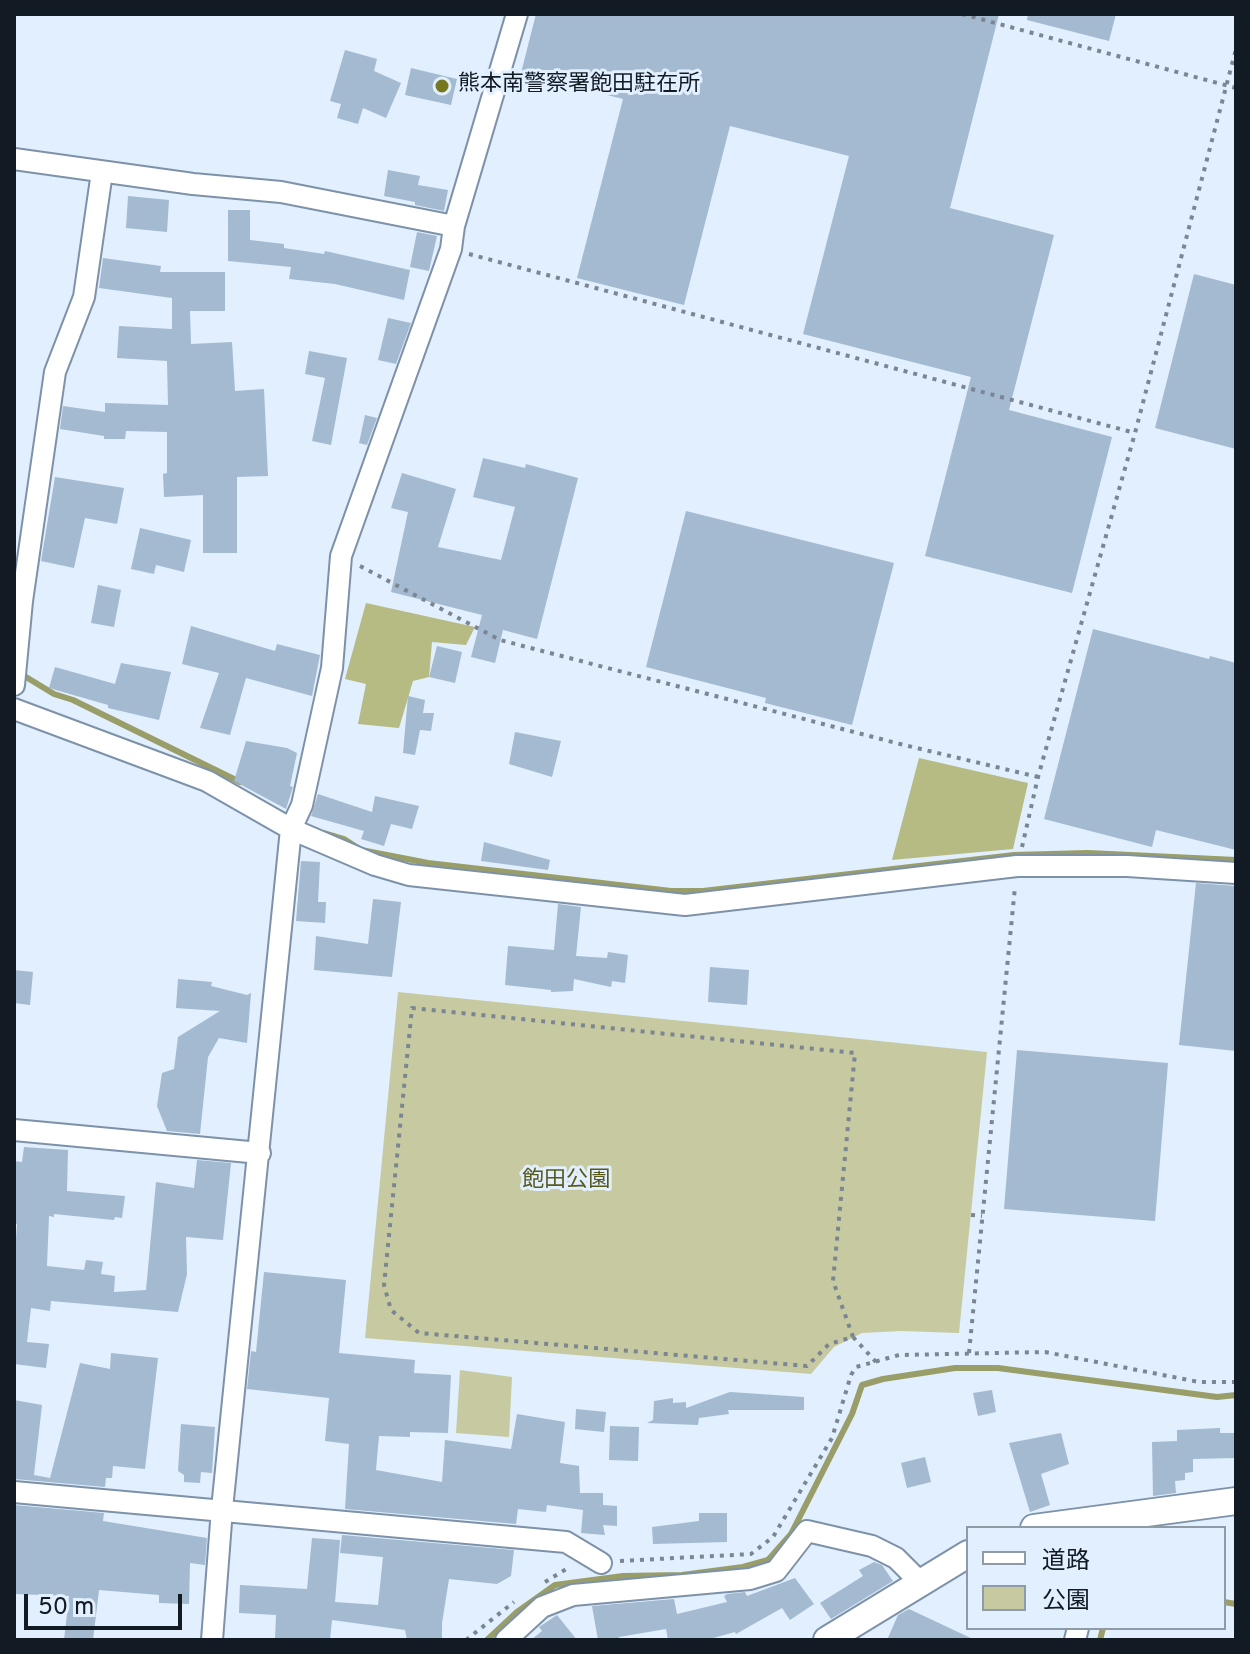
<!DOCTYPE html>
<html>
<head>
<meta charset="utf-8">
<style>
	body { margin:0 }
	#map { position:relative; width:1250px; height:1654px; overflow:hidden; background:#e1effe; font-family:Overpass,"Noto Sans JP",sans-serif }
	canvas { display:block }
	.frame { position:absolute; inset:0; border:16px solid #121a23; pointer-events:none }
	.legend { position:absolute; left:966px; top:1526px; width:260px; height:104px; box-sizing:border-box; background:#e1effe; border:2px solid #8e9aa6; margin:0; padding:10px 14px; list-style:none; font-size:24px; color:#121a23 }
	.legend li { display:flex; align-items:center; gap:16px; height:40px }
	.legend b { width:40px; border:2px solid #8e9aa6 }
	.scale { position:absolute; left:24px; top:1594px; width:158px; height:36px; box-sizing:border-box; border:4px solid #121a23; border-top:0; padding-left:10px; font-size:24px; line-height:28px; white-space:nowrap; color:#121a23; -webkit-text-stroke:6px #e1effe; paint-order:stroke }
</style>
</head>
<body>
<div id="map">
<canvas width="1250" height="1654"></canvas>
<div class="frame"></div>
<ul class="legend">
<li><b style="height:10px;background:#fff"></b>道路</li>
<li><b style="height:22px;background:#c7caa0"></b>公園</li>
</ul>
<div class="scale">50 m</div>
</div>
<script>
const ctx = document.querySelector('canvas').getContext('2d');
ctx.lineJoin = 'round';
function fillPath(path, color) { ctx.fillStyle = color; ctx.fill(path, 'evenodd'); }
const poly = rows => new Path2D(rows.map(r => 'M' + r).join(''));
function stroke(path, color, width, dash) { ctx.strokeStyle = color; ctx.lineWidth = width; ctx.lineCap = dash ? 'butt' : 'round'; ctx.setLineDash(dash || []); ctx.stroke(path); }
function drawText(font, color, halo, rows, align = 'center') {
  ctx.font = font + ' Overpass,"Noto Sans JP",sans-serif'; ctx.lineWidth = 6; ctx.setLineDash([]); ctx.textBaseline = 'middle'; ctx.strokeStyle = halo; ctx.fillStyle = color; for (const [text, x, y, turn = 0] of rows) {
    ctx.save(); ctx.translate(x, y); ctx.rotate((+turn || 0) * Math.PI / 180); ctx.textAlign = isNaN(turn) ? turn : align; if (halo) ctx.strokeText(text, 0, 0); ctx.fillText(text, 0, 0); ctx.restore();
  }
}
const green = poly([
	[398,992,987,1052,959,1333,901,1331,862,1333,834,1347,811,1374,365,1338],
	[460,1370,512,1377,509,1437,456,1433]
]);
const forest = poly([
	[366,603,475,627,466,645,432,642,429,677,413,681,399,728,358,724,366,684,345,679],
	[919,758,1028,783,1013,849,892,860]
]);
const stream = poly([
	[21,674,54,694,73,700,240,782],
	[324,833,344,839,361,850,428,863,671,891,703,891,1014,855,1088,853,1236,860],
	[1224,1602,1236,1604],
	[487,1640,517,1612,555,1585,623,1576,682,1575,743,1567,768,1560,791,1534,852,1414,862,1385,883,1379,955,1368,998,1368,1217,1397,1236,1395],
	[1100,1640,1103,1628]
]);
const building = poly([
	[536,14,999,14,950,208,1054,235,1009,410,1112,437,1072,593,925,556,971,377,803,334,849,156,730,126,684,305,577,278,623,99,521,73],
	[1028,14,1116,14,1109,41,1027,20],
	[345,50,377,59,374,71,401,83,386,118,363,108,358,124,337,118,341,104,330,101],
	[411,68,457,79,451,105,405,95],
	[388,170,420,176,418,185,448,190,444,211,415,205,415,202,384,196],
	[128,196,169,200,167,232,126,228],
	[228,210,250,210,250,240,284,244,284,248,324,254,325,251,410,270,404,300,335,284,289,279,291,267,228,261],
	[417,232,437,236,429,271,410,267],
	[103,258,161,266,160,272,225,272,225,311,190,311,191,344,232,342,235,391,264,389,268,476,237,477,237,553,203,553,203,495,164,497,163,474,167,473,167,432,126,431,125,439,104,439,104,436,60,429,63,406,105,412,105,403,168,405,167,361,117,358,119,326,172,329,172,298,99,288],
	[1194,274,1236,285,1236,449,1155,428],
	[388,318,411,323,396,364,378,360],
	[309,351,347,358,331,445,312,441,325,378,305,374],
	[365,415,377,418,367,445,359,443],
	[483,458,525,468,526,464,578,478,537,639,503,630,495,663,471,657,482,615,391,592,408,512,391,508,402,473,456,489,438,547,501,560,515,507,473,497],
	[55,477,124,488,117,524,85,518,74,568,41,561],
	[686,511,894,563,852,725,765,703,766,698,646,667],
	[140,528,191,540,184,572,156,565,154,574,131,569],
	[98,585,121,590,114,627,91,623],
	[191,626,275,651,277,644,320,655,312,696,246,678,230,735,200,728,219,673,182,664],
	[1093,629,1209,659,1210,656,1236,663,1236,850,1156,830,1152,847,1044,819],
	[437,646,462,652,455,683,429,677],
	[121,663,171,672,159,720,108,708,108,705,49,688,55,667,115,684],
	[408,696,425,700,423,713,434,713,431,731,420,730,415,755,403,753],
	[515,732,561,741,552,777,509,764],
	[246,741,287,748,297,753,290,786,293,787,286,809,234,781],
	[318,794,372,812,375,796,419,806,412,829,391,824,384,846,361,839,364,831,311,816],
	[484,842,550,860,548,870,481,861],
	[301,861,320,862,318,902,326,902,325,923,296,921],
	[1196,883,1236,886,1236,1051,1179,1045],
	[373,899,401,902,392,977,314,970,316,936,368,944],
	[558,904,581,907,576,956,607,958,608,952,628,955,625,983,612,981,611,987,574,979,573,991,551,992,551,990,505,985,508,946,554,950],
	[710,967,749,970,747,1005,708,1002],
	[14,970,33,972,30,1005,14,1003],
	[178,979,212,982,211,986,247,995,251,993,247,1043,219,1038,208,1057,200,1134,167,1131,157,1106,162,1073,174,1069,178,1037,220,1011,176,1008],
	[1017,1050,1168,1063,1155,1221,1004,1209],
	[24,1147,68,1150,67,1191,125,1196,122,1218,115,1217,114,1220,54,1214,54,1217,49,1216,47,1266,84,1270,86,1260,103,1262,101,1274,115,1276,114,1292,146,1290,156,1182,194,1188,197,1160,231,1163,223,1240,186,1237,187,1274,178,1312,51,1301,50,1311,31,1308,27,1342,49,1344,46,1368,14,1364,14,1269,17,1224,14,1224,14,1161,22,1162],
	[264,1272,346,1280,339,1353,415,1360,414,1373,451,1375,448,1433,410,1432,410,1437,379,1436,376,1470,442,1482,445,1440,511,1449,517,1414,565,1422,560,1463,579,1466,580,1493,603,1493,603,1505,617,1506,617,1526,603,1525,605,1535,581,1533,583,1510,547,1505,546,1512,518,1509,516,1524,345,1509,349,1444,325,1441,329,1398,247,1389,251,1351,256,1352],
	[111,1353,158,1358,145,1469,113,1466,112,1478,106,1478,105,1487,14,1479,14,1400,42,1405,34,1475,50,1478,80,1363,110,1369],
	[992,1390,996,1412,978,1416,973,1393],
	[730,1392,804,1397,804,1410,728,1410,729,1414,699,1418,698,1425,647,1423,653,1420,654,1401,673,1398,673,1403,686,1402,686,1408],
	[576,1409,606,1412,604,1432,575,1429],
	[181,1424,215,1427,212,1473,201,1472,200,1483,184,1482,184,1475,178,1471],
	[610,1426,639,1427,638,1461,609,1460],
	[1220,1428,1220,1433,1236,1433,1236,1458,1193,1459,1193,1472,1185,1473,1185,1480,1175,1481,1176,1493,1153,1496,1152,1442,1177,1441,1177,1430],
	[1061,1433,1069,1464,1041,1474,1050,1505,1030,1512,1009,1443],
	[925,1457,931,1482,907,1488,901,1463],
	[14,1505,104,1513,103,1521,207,1538,205,1565,190,1563,189,1604,159,1603,159,1595,99,1590,93,1640,64,1640,69,1596,14,1594],
	[699,1513,727,1513,727,1542,653,1544,652,1527,699,1521],
	[342,1535,514,1550,511,1576,497,1584,449,1579,442,1623,442,1640,407,1640,405,1630,332,1620,330,1640,275,1640,276,1615,239,1613,240,1585,307,1589,312,1538,340,1540,335,1602,378,1605,383,1557,340,1553],
	[874,1562,882,1565,893,1581,831,1619,820,1603,863,1576,859,1570],
	[795,1578,814,1604,790,1620,782,1608,736,1634,735,1632,706,1640,668,1640,666,1629,619,1637,620,1640,598,1640,592,1606,674,1599,677,1614,727,1602,724,1596,727,1594,745,1592,747,1596],
	[909,1609,975,1640,887,1640,898,1615],
	[557,1615,577,1640,531,1640,542,1631,539,1627]
]);
const path = poly([
	[962,14,1236,88],
	[469,254,1135,433],
	[360,566,500,640,900,744,1038,777],
	[1022,847,1038,777,1135,433,1236,49],
	[971,1215,982,1216],
	[853,1337,833,1281,855,1053,412,1008,384,1285,391,1310,419,1333,807,1366,829,1344,853,1337,876,1362],
	[969,1353,1015,887],
	[620,1561,751,1554,773,1537,832,1438,851,1375,856,1367,899,1355,1045,1352,1199,1382,1236,1382],
	[545,1582,568,1568],
	[466,1640,514,1602]
]);
const minor = poly([
	[14,159,193,184,281,192,454,226],
	[14,685,22,601,55,372,84,297,102,172],
	[14,709,207,781,291,829,375,865,409,875,685,905,1017,866,1127,866,1236,873],
	[14,1130,260,1153],
	[14,1492,566,1542,601,1563],
	[212,1640,222,1509,291,829,302,805,332,668,341,556,451,249,454,226,517,14],
	[506,1640,542,1607,573,1595,750,1579,776,1571,807,1531,872,1546,896,1558,921,1583],
	[1075,1640,1078,1628]
]);
const major = poly([
	[1034,1528,1236,1501],
	[827,1640,968,1554]
]);
const markers = [
	[442,86,8,"#75781f"]
];
const poiNames = [
	["熊本南警察署飽田駐在所",458,86]
];
const parkNames = [
	["飽田公園",566,1182]
];
fillPath(green, '#c7caa0');
fillPath(forest, '#b6ba83');
stroke(stream, '#999d67', 6);
fillPath(building, '#a3bad1');
stroke(minor, '#7d92a9', 24);
stroke(major, '#7d92a9', 30);
stroke(path, '#7b8692', 4, [4, 6]);
stroke(minor, '#fff', 20);
stroke(major, '#fff', 26);
for (const [x, y, r, color] of markers) { const dot = new Path2D(); dot.arc(x, y, r, 0, 2 * Math.PI); ctx.fillStyle = color; ctx.fill(dot); stroke(dot, '#e1effe', 3); }
drawText('22px', '#121a23', '#e1effe', poiNames, 'left');
drawText('22px', '#585a1c', '#e1effe', parkNames);
</script>
</body>
</html>
